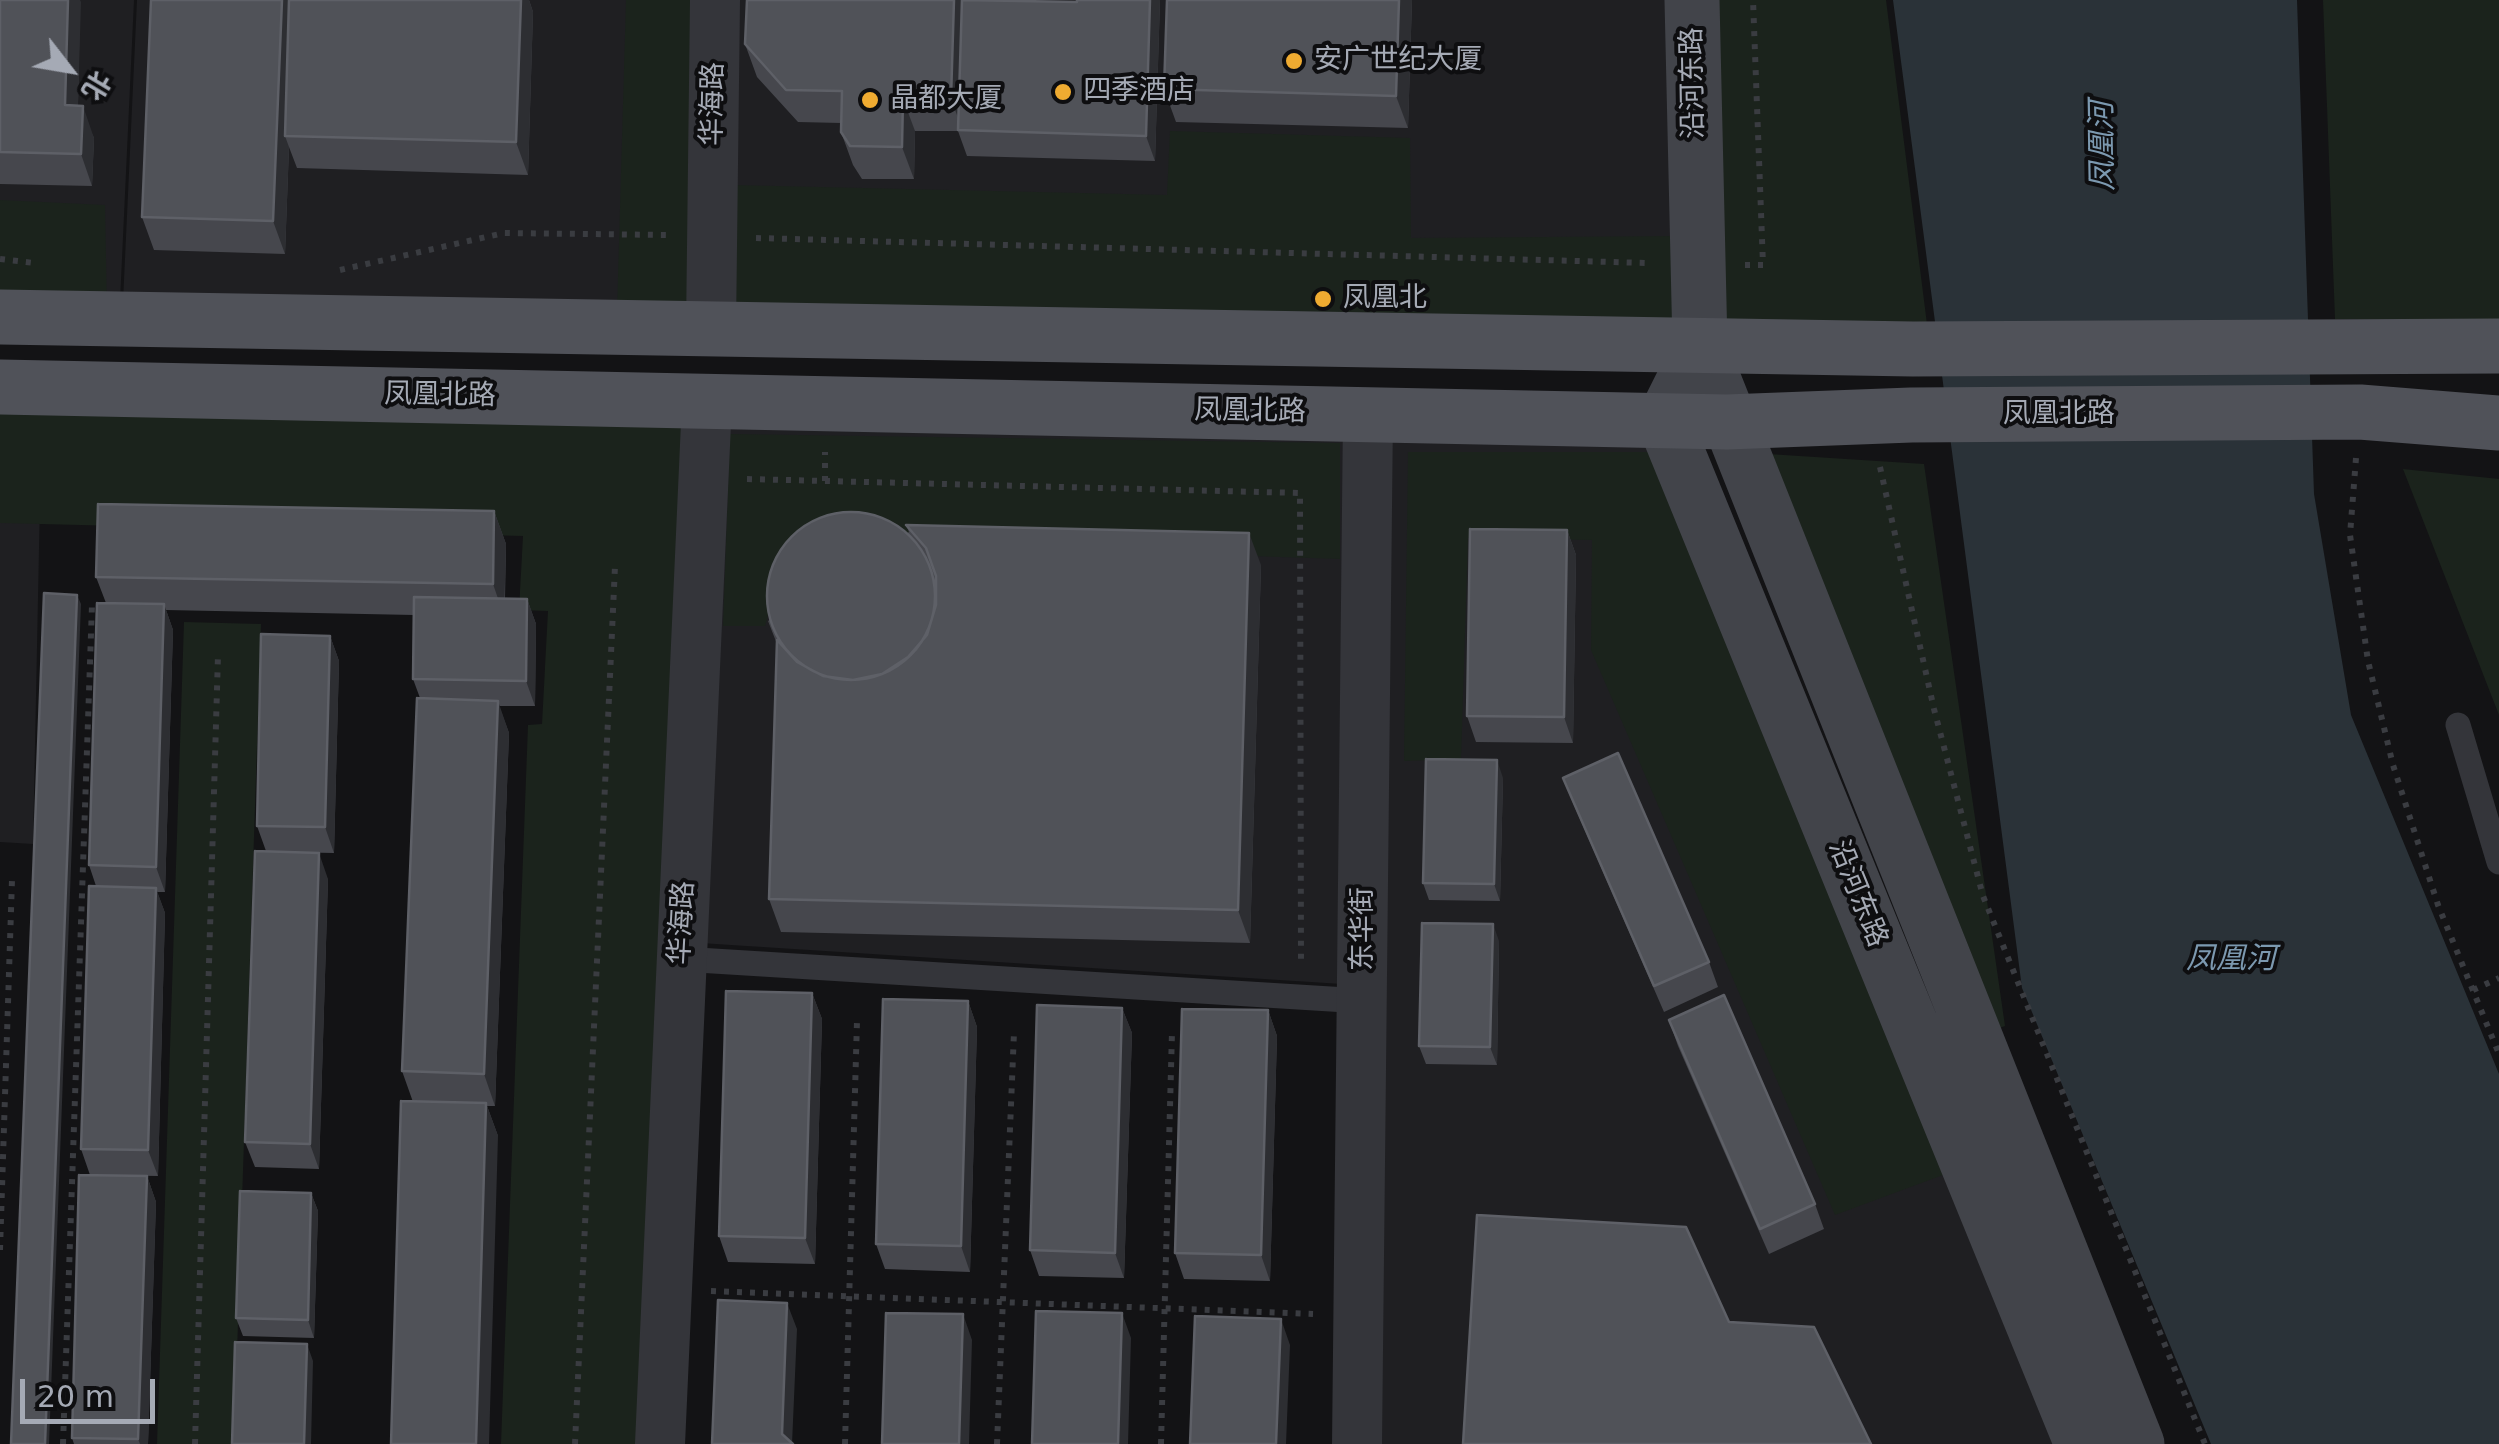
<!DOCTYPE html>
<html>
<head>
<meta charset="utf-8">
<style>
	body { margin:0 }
	#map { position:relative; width:2499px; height:1444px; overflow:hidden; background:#131315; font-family:"DejaVu Sans","Noto Sans SC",sans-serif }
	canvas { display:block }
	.north { position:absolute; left:20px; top:20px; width:100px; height:100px; -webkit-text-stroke:8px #0e0e10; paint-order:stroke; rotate:121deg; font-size:28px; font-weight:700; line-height:40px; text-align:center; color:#a5aab5 }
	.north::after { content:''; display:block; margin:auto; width:35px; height:45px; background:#a5aab5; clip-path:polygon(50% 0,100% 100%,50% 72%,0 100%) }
	.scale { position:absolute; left:20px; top:1379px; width:135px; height:45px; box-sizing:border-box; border:5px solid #a5aab5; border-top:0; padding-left:12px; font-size:30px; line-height:35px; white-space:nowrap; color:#a5aab5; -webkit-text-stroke:8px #0e0e10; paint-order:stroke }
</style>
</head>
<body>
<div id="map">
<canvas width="2499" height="1444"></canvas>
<div class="north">北</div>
<div class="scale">20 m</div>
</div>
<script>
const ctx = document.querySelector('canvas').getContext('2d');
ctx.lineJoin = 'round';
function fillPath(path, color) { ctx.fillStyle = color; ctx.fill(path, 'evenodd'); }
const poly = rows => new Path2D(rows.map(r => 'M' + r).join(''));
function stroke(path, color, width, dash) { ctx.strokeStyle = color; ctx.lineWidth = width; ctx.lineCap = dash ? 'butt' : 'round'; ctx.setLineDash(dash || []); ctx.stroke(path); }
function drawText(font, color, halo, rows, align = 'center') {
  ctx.font = font + ' "DejaVu Sans","Noto Sans SC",sans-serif'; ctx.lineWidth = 8; ctx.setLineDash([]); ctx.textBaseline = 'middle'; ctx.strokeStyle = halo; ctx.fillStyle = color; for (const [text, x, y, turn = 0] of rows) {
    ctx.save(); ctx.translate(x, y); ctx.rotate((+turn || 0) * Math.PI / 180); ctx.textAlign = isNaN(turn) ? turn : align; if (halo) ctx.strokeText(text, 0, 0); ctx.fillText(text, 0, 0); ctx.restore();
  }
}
const built = poly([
	[0,0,134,0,119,323,0,321],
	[137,0,710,0,705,328,122,323],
	[722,0,1685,0,1695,342,717,328],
	[0,400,42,401,33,844,0,842],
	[1369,415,1663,420,2081,1444,1357,1444],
	[725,425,1349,434,1342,984,700,943]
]);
const green = poly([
	[626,0,703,0,698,317,617,312],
	[1705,0,1886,0,1929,340,1710,336],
	[2323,0,2499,0,2499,320,2335,319],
	[1170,131,1410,138,1411,238,1685,236,1685,335,727,320,732,185,1167,195],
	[0,200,105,205,107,312,0,312],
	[0,405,692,419,643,1444,501,1444,528,725,542,724,548,611,519,610,523,536,0,523],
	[730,434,1340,443,1340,559,923,545,777,583,765,626,723,626],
	[1408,452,1685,452,1943,1175,1835,1215,1591,650,1592,540,1468,538,1461,759,1404,761],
	[1737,452,1924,464,2005,1026,1959,1043],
	[2403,469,2499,479,2499,715],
	[184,622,261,624,234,1444,157,1444]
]);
const water = poly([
	[1893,0,2297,0,2314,494,2351,715,2499,1074,2499,1444,2211,1444,2022,988]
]);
const path = poly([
	[756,238,1648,263],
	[0,259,34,263],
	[1745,265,1763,265,1753,0],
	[340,270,504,233,668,235],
	[2356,458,2350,535,2368,661,2393,765,2438,905,2499,1054],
	[1880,467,1934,709,1983,896,2205,1444],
	[747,479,1300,493,1301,962],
	[825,481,825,452],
	[2473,990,2499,978],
	[0,1250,12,880],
	[711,1291,1313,1314],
	[63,1444,92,605],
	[195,1444,218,655],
	[575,1444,615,566],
	[845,1444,857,1021],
	[997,1444,1014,1032],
	[1161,1444,1172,1032]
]);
const lane = poly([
	[2458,725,2499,862],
	[681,959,1363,1001]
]);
const street = poly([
	[711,329,715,0],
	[660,1444,707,401],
	[1357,1444,1368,414]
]);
const secondary = poly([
	[1692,0,1700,346,2137,1444],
	[1684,380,1664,420,2082,1444]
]);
const primary = poly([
	[0,317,1913,349,2499,346],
	[0,387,1727,422,1911,415,2360,412,2499,423]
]);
const wall = poly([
	[0,0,80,0,78,105,94,138,92,186,0,184],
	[151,0,529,0,533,12,528,175,297,168,289,147,285,254,154,250,142,217],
	[1077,0,1160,0,1155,161,967,156,958,131,915,131,914,179,862,179,853,165,841,132,841,123,798,122,757,77,745,44,1077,2],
	[1167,0,1412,0,1408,128,1176,122,1164,89],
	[494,511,506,544,505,598,527,599,536,624,535,706,499,706,509,733,495,1106,487,1106,498,1136,413,1102,402,1071,420,698,413,679,414,615,166,610,173,630,165,892,157,892,165,913,158,1176,90,1175,81,1149,96,886,89,865,106,603,96,577],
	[906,525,1261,565,1250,943,781,932,769,899,777,644,768,621,909,532],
	[1567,530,1576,555,1573,743,1476,742,1467,716],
	[330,636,339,661,334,853,281,852,328,879,319,1169,255,1167,245,1142,266,851,257,826],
	[1503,778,1500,901,1429,900,1423,883],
	[1563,778,1709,962,1718,987,1664,1012,1573,803],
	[1499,941,1497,1065,1426,1064,1419,1046],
	[812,993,822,1019,815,1264,728,1262,719,1236],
	[968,1001,977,1027,970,1272,885,1269,876,1244],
	[1122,1008,1132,1033,1124,1278,1039,1276,1030,1250],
	[1268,1010,1277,1036,1270,1281,1184,1279,1175,1253],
	[1669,1020,1815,1204,1824,1229,1769,1254,1678,1046],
	[147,1176,156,1202,148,1444,74,1444,72,1438],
	[311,1193,318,1211,314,1338,243,1336,236,1318]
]);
const shadedWall = poly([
	[68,0,80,0,81,2,77,137,65,105],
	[282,0,295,0,285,136,289,147,285,254,273,221],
	[521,0,529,0,533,12,528,175,516,142],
	[954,0,971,0,963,131,951,99],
	[1150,0,1160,0,1155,161,1146,136],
	[1399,0,1412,0,1408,128,1396,96],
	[903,99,915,131,914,179,902,147],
	[83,106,94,138,92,186,81,154],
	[494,511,506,544,504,616,493,584],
	[1567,530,1576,555,1573,743,1564,717],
	[1249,533,1261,565,1250,943,1238,910],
	[77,595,81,604,49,1444,45,1444],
	[527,599,536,624,535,706,526,681],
	[164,604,173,630,165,892,156,867],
	[330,636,339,661,334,853,325,827],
	[498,701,509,733,495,1106,484,1074],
	[1497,760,1503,778,1500,901,1494,884],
	[319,853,328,879,319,1169,310,1144],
	[156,888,165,913,158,1176,148,1150],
	[1493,924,1499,941,1497,1065,1490,1047],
	[812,993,822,1019,815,1264,805,1238],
	[968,1001,977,1027,970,1272,961,1246],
	[1122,1008,1132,1033,1124,1278,1115,1253],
	[1268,1010,1277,1036,1270,1281,1261,1255],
	[486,1103,498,1136,489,1444,476,1444],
	[147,1176,156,1202,148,1444,140,1444,138,1439],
	[311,1193,318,1211,314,1338,308,1320],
	[787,1303,797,1329,792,1444,782,1434],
	[1122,1313,1131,1338,1128,1444,1118,1444],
	[963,1314,972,1340,969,1444,959,1444],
	[1281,1319,1290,1345,1286,1444,1276,1444],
	[307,1344,313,1361,311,1444,304,1444]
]);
const building = poly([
	[0,0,68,0,65,105,83,106,81,154,0,152,0,0],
	[151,0,282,0,273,221,142,217,151,0],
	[289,0,521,0,516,142,285,136,289,0],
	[747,0,954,0,951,99,903,99,902,147,850,146,841,132,842,91,786,90,745,44,747,0],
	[962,0,1077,2,1077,0,1150,0,1146,136,958,130,962,0],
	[1167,0,1399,0,1396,96,1164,89,1167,0],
	[98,504,494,511,493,584,96,577,98,504],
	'767 596a84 84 0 1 1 168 0a84 84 0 1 1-168 0Z',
	[906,525,1249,533,1238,910,769,899,777,640,797,662,823,676,853,680,882,674,908,657,927,635,936,605,936,576,926,548,906,525],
	[1470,529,1567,530,1564,717,1467,716,1470,529],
	[44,593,77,595,45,1444,11,1444,44,593],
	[414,597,527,599,526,681,413,679,414,597],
	[97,603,164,604,156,867,89,865,97,603],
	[261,634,330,636,325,827,257,826,261,634],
	[417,698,498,701,484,1074,402,1071,417,698],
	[1618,753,1709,962,1654,986,1563,778,1618,753],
	[1426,759,1497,760,1494,884,1423,883,1426,759],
	[255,851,319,853,310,1144,245,1142,255,851],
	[89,886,156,888,148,1150,81,1149,89,886],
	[1422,923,1493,924,1490,1047,1419,1046,1422,923],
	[726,991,812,993,805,1238,719,1236,726,991],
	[1724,995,1815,1204,1760,1229,1669,1020,1724,995],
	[883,999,968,1001,961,1246,876,1244,883,999],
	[1037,1005,1122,1008,1115,1253,1030,1250,1037,1005],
	[1182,1009,1268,1010,1261,1255,1175,1253,1182,1009],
	[401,1101,486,1103,476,1444,391,1444,401,1101],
	[79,1175,147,1176,138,1439,72,1438,79,1175],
	[240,1191,311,1193,308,1320,236,1318,240,1191],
	[1477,1215,1686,1227,1729,1322,1814,1327,1871,1444,1463,1444,1477,1215],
	[718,1300,787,1303,782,1434,793,1444,712,1444,718,1300],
	[1036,1311,1122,1313,1118,1444,1032,1444,1036,1311],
	[886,1313,963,1314,959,1444,882,1444,886,1313],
	[1195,1316,1281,1319,1276,1444,1190,1444,1195,1316],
	[235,1342,307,1344,304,1444,232,1444,235,1342]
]);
const markers = [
	[1294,61,10,"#efab31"],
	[1063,92,10,"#efab31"],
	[870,100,10,"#efab31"],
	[1323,299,10,"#efab31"]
];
const poiNames = [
	["安广世纪大厦",1314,61],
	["四季酒店",1083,92],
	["晶都大厦",890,100],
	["凤凰北",1343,299]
];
const streetNames = [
	["沿河东路",1694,83,-91],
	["华海路",714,104,-89],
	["凤凰北路",440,396,1],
	["凤凰北路",1250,412,1],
	["凤凰北路",2059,415],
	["沿河东路",1857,894,68],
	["华海路",683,923,-87],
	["东华街",1364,929,-90]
];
const waterNames = [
	["凤凰河",2104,146,-91],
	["凤凰河",2231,960]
];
fillPath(built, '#1f1f22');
fillPath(green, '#1b231c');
fillPath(water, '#2a3238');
stroke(path, '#3a3c41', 6, [5, 8]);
stroke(lane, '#34353a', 25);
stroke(street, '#34353a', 50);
stroke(secondary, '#42444a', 55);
stroke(primary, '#505259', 55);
fillPath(wall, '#46474d');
fillPath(shadedWall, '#2d2e32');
fillPath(building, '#505258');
stroke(building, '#5e6067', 2.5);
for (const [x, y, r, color] of markers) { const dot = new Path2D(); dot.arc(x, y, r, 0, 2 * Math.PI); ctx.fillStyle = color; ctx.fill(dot); stroke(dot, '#0e0e10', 4); }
drawText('28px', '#a5aab5', '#0e0e10', poiNames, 'left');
drawText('28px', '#a5aab5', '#0e0e10', streetNames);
drawText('italic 30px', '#7c99b0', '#0e0e10', waterNames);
</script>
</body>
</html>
